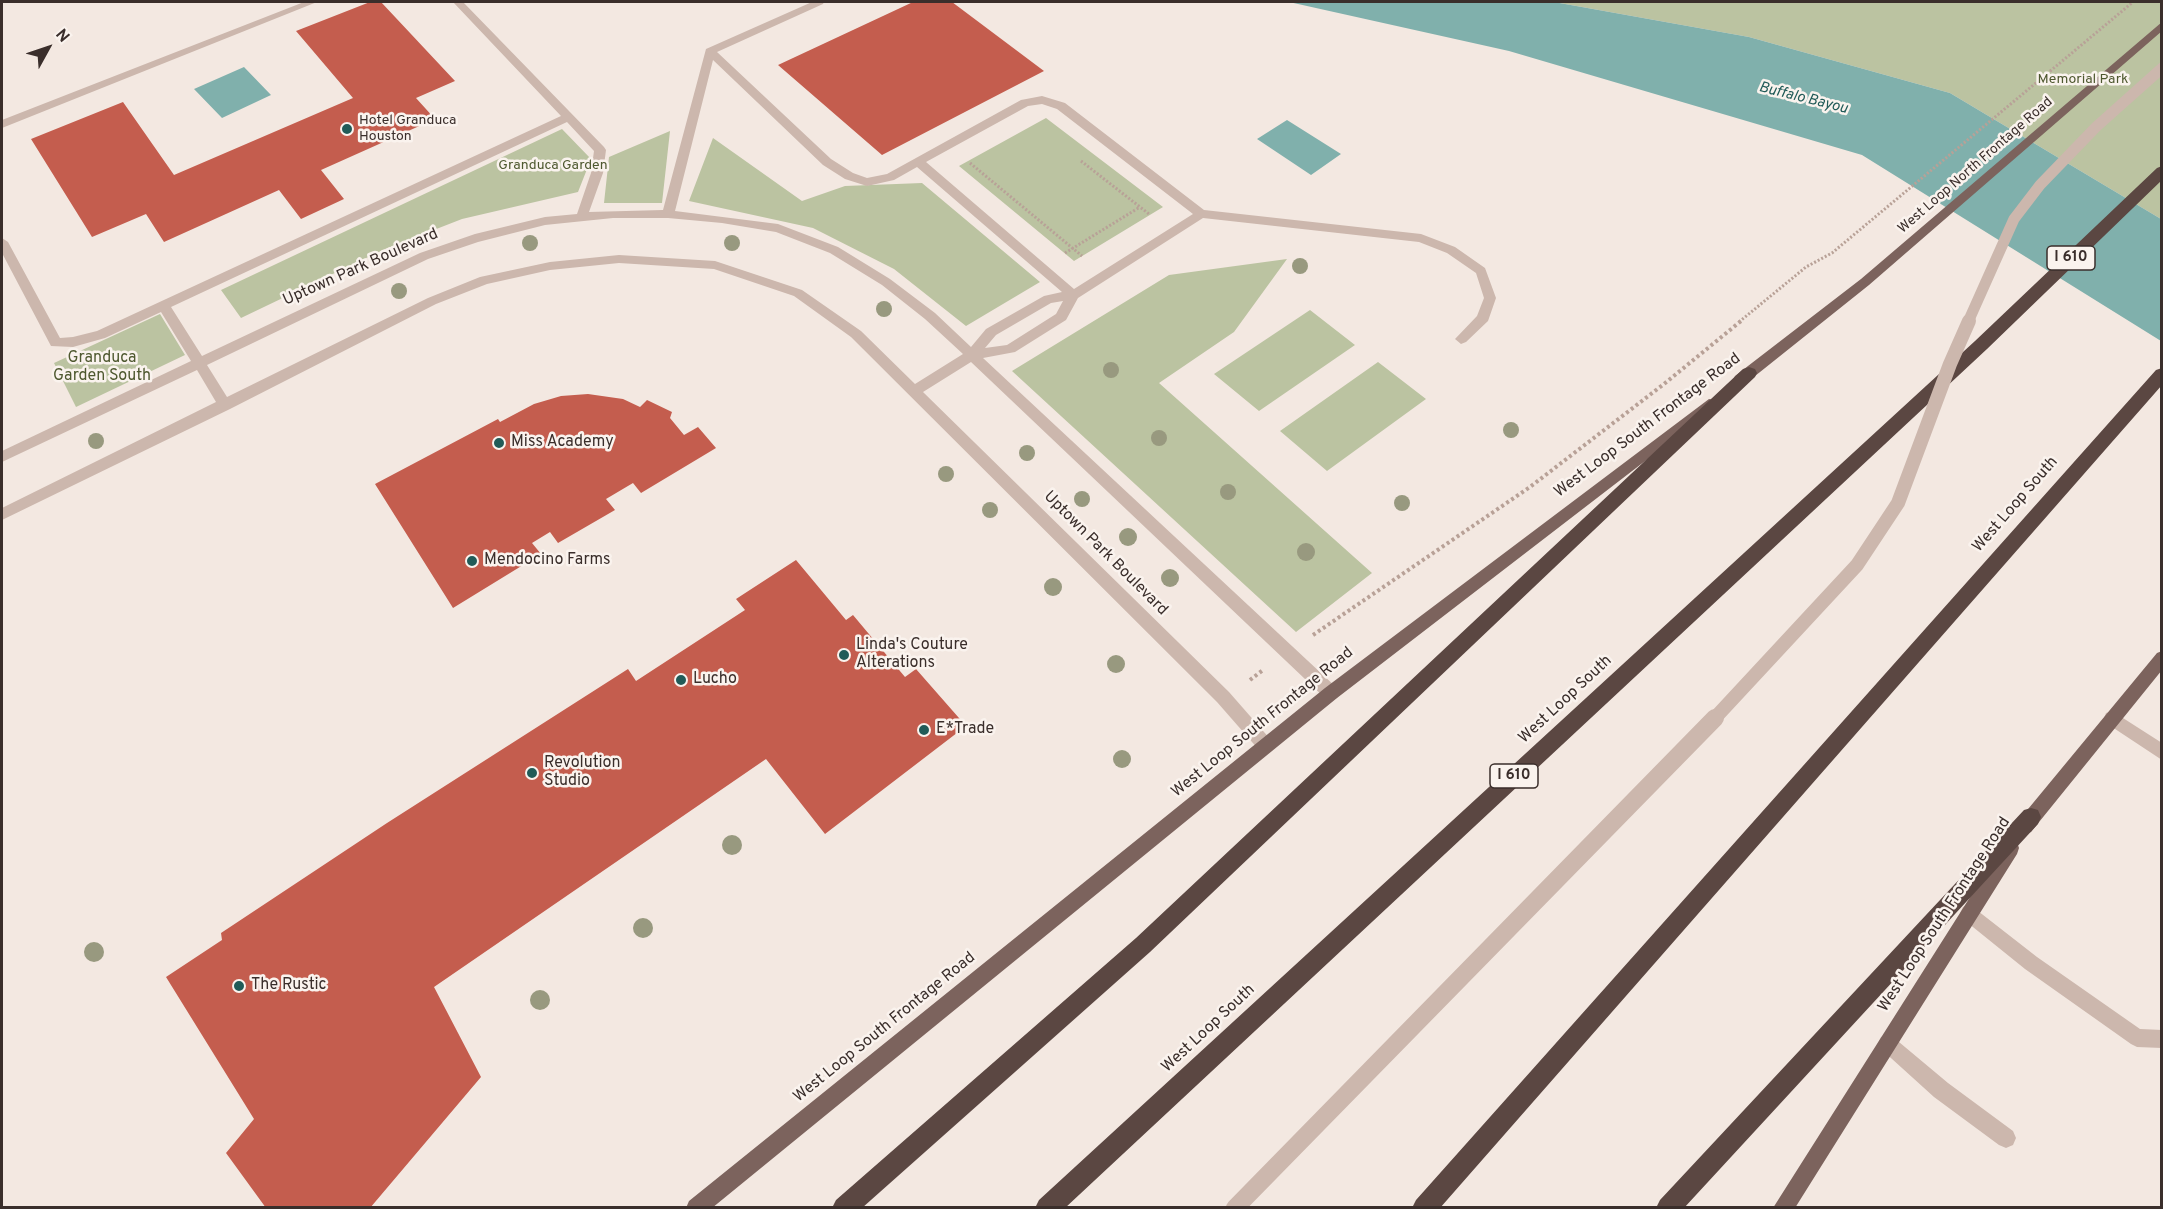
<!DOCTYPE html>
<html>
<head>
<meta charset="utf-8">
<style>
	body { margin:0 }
	#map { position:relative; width:2163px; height:1209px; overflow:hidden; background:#f3e8e1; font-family:Overpass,sans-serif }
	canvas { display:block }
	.frame { position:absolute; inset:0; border:3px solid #3a2e2b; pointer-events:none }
	.north { position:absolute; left:18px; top:18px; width:60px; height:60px; -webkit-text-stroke:4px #faf3ee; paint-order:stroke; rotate:50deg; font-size:16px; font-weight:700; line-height:24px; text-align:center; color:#3a2e2b }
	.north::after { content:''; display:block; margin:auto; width:21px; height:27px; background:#3a2e2b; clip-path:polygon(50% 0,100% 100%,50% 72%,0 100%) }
</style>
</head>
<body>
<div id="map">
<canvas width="2163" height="1209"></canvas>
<div class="frame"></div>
<div class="north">N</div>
</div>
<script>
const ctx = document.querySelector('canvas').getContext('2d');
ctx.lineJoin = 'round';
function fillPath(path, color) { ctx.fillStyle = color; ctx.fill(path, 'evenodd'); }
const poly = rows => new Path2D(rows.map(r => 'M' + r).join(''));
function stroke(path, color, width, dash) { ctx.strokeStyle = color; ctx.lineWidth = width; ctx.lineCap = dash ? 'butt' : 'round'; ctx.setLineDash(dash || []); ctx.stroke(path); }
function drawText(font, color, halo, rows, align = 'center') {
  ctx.font = font + ' Overpass,sans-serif'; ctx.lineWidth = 5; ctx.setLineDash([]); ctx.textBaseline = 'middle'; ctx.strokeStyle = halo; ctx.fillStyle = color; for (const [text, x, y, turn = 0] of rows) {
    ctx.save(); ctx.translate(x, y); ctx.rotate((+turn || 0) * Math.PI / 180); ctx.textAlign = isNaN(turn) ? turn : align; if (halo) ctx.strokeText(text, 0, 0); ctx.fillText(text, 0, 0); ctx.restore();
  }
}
const green = poly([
	[1554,2,2161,2,2161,219,1950,93,1749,37],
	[1046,118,1163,207,1074,261,959,166],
	[562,129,591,159,578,192,462,219,385,249,241,318,221,290],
	[670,131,662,203,604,203,609,157],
	[713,138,802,201,845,186,922,183,1040,282,966,326,894,269,813,228,689,201],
	[1287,259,1234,332,1159,383,1372,573,1296,632,1012,371,1169,275],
	[1310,310,1355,345,1259,411,1214,374],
	[160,314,185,355,76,407,54,363],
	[1378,362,1426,399,1327,471,1280,431]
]);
const water = poly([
	[1289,2,1554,2,1749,37,1950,93,2161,219,2161,341,1862,155,1509,51],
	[244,67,271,95,222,118,194,89],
	[1287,120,1341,154,1311,175,1257,139]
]);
const building = poly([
	[370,2,381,2,455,81,416,98,435,119,321,170,344,199,301,219,279,190,164,242,146,214,92,237,31,139,123,102,174,175,353,98,296,31],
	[913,2,952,2,1044,71,882,155,778,65],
	[588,394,623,399,640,407,647,400,672,412,670,418,684,435,698,427,716,448,641,493,633,483,606,499,615,510,558,543,550,532,532,543,541,554,453,608,375,484,498,419,500,422,534,404,561,396],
	[796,560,846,620,853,615,905,677,916,669,966,726,825,834,766,759,434,987,481,1077,370,1208,266,1208,226,1153,254,1119,166,977,222,940,221,933,387,823,628,669,636,681,745,610,736,599]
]);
const pathFar1 = poly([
	[1081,161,1149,214],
	[970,163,1082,256],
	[1065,253,1140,207],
	[1739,322,1806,267,1832,253,2133,2]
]);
const path = poly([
	[1313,635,1530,487,1664,384,1741,321],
	[1250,680,1263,670]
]);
const minor = poly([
	[304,2,317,2,2,128,2,120,304,2],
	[453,2,463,2,604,147,606,150,603,173,589,212,663,210,706,49,812,2,824,2,823,4,717,52,831,159,853,173,867,178,887,174,1021,100,1042,96,1065,103,1204,210,1421,234,1455,247,1485,268,1496,298,1488,321,1466,342,1461,344,1455,339,1477,316,1484,298,1476,273,1447,253,1419,242,1203,218,1078,298,1066,320,1015,352,983,358,1337,688,1339,693,1337,698,1331,700,1325,698,971,362,923,392,1229,692,1271,740,1273,745,1271,750,1265,752,1259,750,1217,702,851,337,794,296,714,269,619,263,550,270,487,284,436,304,230,409,2,520,2,508,216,402,197,370,2,462,2,451,191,361,161,312,105,338,73,347,51,346,2,253,2,238,8,242,60,338,73,337,97,331,561,116,453,2],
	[713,60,823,165,845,179,867,186,894,180,917,167,1062,292,1044,296,986,329,971,347,935,313,890,279,838,247,778,224,675,211,713,60],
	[1042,104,1057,109,1193,214,1074,289,926,162,1028,106,1042,104],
	[567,122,594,151,591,173,577,214,545,217,475,234,420,253,202,356,171,307,567,122],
	[613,218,668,218,722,223,776,232,830,253,882,285,925,319,963,354,915,384,861,331,802,290,715,261,619,255,550,262,480,277,428,298,227,397,207,365,428,259,478,242,545,225,613,218],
	[1063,301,1056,314,1007,345,985,348,996,335,1051,303,1063,301],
	[2112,711,2162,743,2162,760,2106,723,2104,718,2106,713,2112,711],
	[1969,904,2037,957,2140,1029,2162,1030,2162,1048,2137,1047,2131,1044,2025,969,1963,919,1960,913,1963,907,1969,904],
	[1887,1034,1893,1037,1948,1083,2013,1131,2016,1138,2013,1145,2006,1148,1999,1145,1934,1097,1881,1049,1878,1043,1881,1037,1887,1034]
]);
const major = poly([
	[2162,22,2162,31,1869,285,1745,384,1735,384,1733,380,1735,376,1861,279,2162,22],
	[1709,399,1714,400,1716,404,1714,408,1337,698,712,1208,686,1208,689,1201,1325,688,1709,399],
	[2162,651,2162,670,2031,832,2025,834,2019,832,2017,826,2019,820,2157,653,2162,651],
	[2011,840,2017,842,2019,848,2017,854,1795,1208,1773,1208,2005,842,2011,840]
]);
const highway = poly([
	[2162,166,2162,180,1987,349,1065,1208,1035,1208,1039,1200,1975,341,2157,168,2162,166],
	[1749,367,1755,369,1757,373,1755,377,1150,952,862,1208,832,1208,836,1200,1136,938,1743,369,1749,367],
	[2162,368,2162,385,1440,1208,1412,1208,1416,1200,2156,370,2162,368],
	[2031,808,2038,810,2041,817,2038,824,1684,1208,1656,1208,1660,1200,2024,810,2031,808]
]);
const minorBridgeFar2 = poly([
	[1968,322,2014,219,2040,185,2096,127,2162,68]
]);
const minorBridgeFar1 = poly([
	[1714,719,1857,565,1898,503,1950,364,1969,321]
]);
const minorBridge = poly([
	[1235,1208,1715,718]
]);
const trees = [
	[530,243,8],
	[732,243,8],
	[1300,266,8],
	[399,291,8],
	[884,309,8],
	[1111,370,8],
	[1511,430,8],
	[1159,438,8],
	[96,441,8],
	[1027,453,8],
	[946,474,8],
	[1228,492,8],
	[1082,499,8],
	[1402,503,8],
	[990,510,8],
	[1128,537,9],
	[1306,552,9],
	[1170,578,9],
	[1053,587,9],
	[1116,664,9],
	[1122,759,9],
	[732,845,10],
	[643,928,10],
	[94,952,10],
	[540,1000,10]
];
const markers = [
	[347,129,6,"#215b58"],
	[499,443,6,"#215b58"],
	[472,561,6,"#215b58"],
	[844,655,6,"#215b58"],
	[681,680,6,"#215b58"],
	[924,730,6,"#215b58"],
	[532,773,6,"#215b58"],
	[239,986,6,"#215b58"]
];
const farParknames = [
	["Memorial Park",2083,80],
	["Granduca Garden",553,166]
];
const farPoinames = [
	["Hotel Granduca",359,121],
	["Houston",359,137]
];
const farStreetnames = [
	["West Loop North Frontage Road",1976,166,-41]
];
const farWaternames = [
	["Buffalo Bayou",1803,99,14]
];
const shields = [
	[2071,258,48],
	[1514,776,48]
];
const shieldNames = [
	["I 610",2071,258],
	["I 610",1514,776]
];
const streetNames = [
	["Uptown Park Boulevard",361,268,-24],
	["West Loop South Frontage Road",1648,426,-37],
	["West Loop South",2016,505,-49],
	["Uptown Park Boulevard",1105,554,45],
	["West Loop South",1566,700,-43],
	["West Loop South Frontage Road",1263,723,-39],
	["West Loop South Frontage Road",1945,915,-57],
	["West Loop South Frontage Road",885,1028,-39],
	["West Loop South",1209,1029,-43]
];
const parkNames = [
	["Granduca",102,359],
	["Garden South",102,377]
];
const poiNames = [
	["Miss Academy",511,443],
	["Mendocino Farms",484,561],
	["Linda's Couture",856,646],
	["Alterations",856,664],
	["Lucho",693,680],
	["E*Trade",936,730],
	["Revolution",544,764],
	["Studio",544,782],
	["The Rustic",251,986]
];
fillPath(green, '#bbc3a1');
fillPath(water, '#80b0ac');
fillPath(building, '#c45d4e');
stroke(pathFar1, '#b8a197', 3, [2, 2]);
stroke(path, '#b8a197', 4, [3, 3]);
fillPath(minor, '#ccb7ad');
fillPath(major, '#7c635d');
fillPath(highway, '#5b4742');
stroke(minorBridgeFar2, '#ccb7ad', 11);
stroke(minorBridgeFar1, '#ccb7ad', 14);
stroke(minorBridge, '#ccb7ad', 18);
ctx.fillStyle = '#98997f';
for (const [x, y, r] of trees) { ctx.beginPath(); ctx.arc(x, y, r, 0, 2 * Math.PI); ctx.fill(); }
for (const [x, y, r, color] of markers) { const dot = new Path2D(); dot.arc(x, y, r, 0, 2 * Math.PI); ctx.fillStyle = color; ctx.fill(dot); stroke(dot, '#faf3ee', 2); }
drawText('14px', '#4e582f', '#faf3ee', farParknames);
drawText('14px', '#3a2e2b', '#faf3ee', farPoinames, 'left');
drawText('14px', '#3a2e2b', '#faf3ee', farStreetnames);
drawText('italic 15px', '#215b58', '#faf3ee', farWaternames);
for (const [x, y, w] of shields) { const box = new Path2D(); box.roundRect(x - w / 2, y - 12, w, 24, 4.5); ctx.fillStyle = '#faf3ee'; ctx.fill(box); stroke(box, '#3a2e2b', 1.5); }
drawText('bold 15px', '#3a2e2b', null, shieldNames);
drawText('16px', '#3a2e2b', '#faf3ee', streetNames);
drawText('16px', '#4e582f', '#faf3ee', parkNames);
drawText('16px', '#3a2e2b', '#faf3ee', poiNames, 'left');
</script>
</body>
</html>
